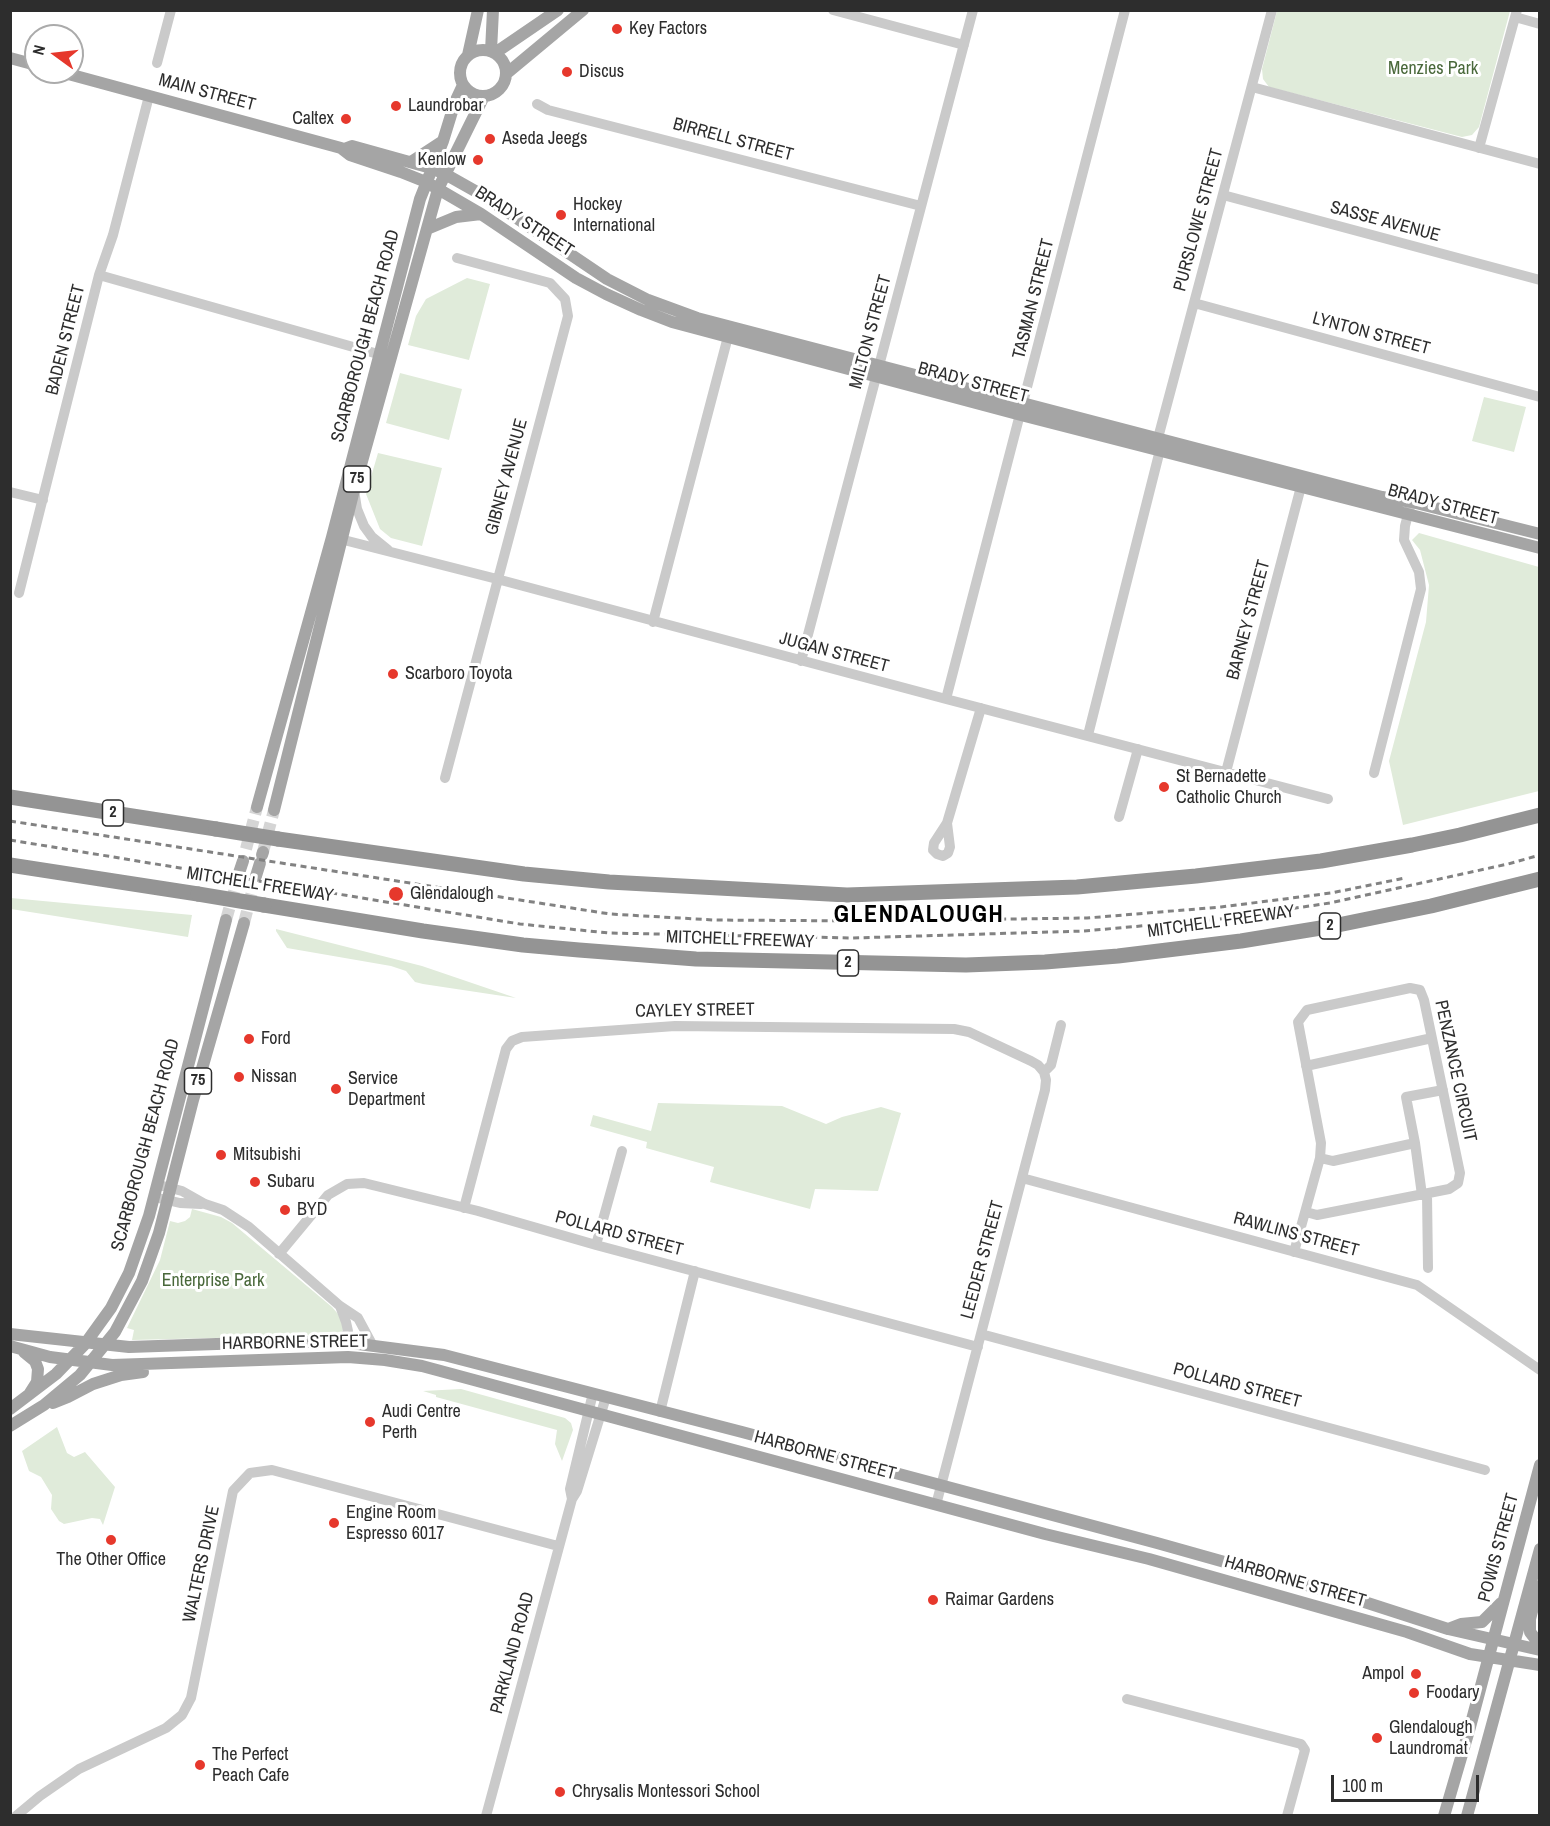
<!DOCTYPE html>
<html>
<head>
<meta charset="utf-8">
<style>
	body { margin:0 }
	#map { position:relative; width:1550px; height:1826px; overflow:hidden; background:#fff; font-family:"Archivo Narrow",sans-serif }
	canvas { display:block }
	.frame { position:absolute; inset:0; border:12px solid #2d2d2d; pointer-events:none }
	.north { position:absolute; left:24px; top:24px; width:60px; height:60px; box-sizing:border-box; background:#fff; border:2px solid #ababab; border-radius:50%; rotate:285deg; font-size:16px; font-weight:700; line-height:24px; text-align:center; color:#2d2d2d }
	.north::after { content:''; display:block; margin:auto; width:21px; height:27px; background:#e6382c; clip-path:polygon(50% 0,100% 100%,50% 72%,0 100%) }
	.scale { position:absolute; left:1331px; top:1775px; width:148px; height:27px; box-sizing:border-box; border:3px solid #2d2d2d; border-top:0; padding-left:8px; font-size:18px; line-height:21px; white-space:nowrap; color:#2d2d2d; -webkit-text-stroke:4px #fff; paint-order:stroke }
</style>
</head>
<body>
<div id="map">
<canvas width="1550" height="1826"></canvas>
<div class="frame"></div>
<div class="north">N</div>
<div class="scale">100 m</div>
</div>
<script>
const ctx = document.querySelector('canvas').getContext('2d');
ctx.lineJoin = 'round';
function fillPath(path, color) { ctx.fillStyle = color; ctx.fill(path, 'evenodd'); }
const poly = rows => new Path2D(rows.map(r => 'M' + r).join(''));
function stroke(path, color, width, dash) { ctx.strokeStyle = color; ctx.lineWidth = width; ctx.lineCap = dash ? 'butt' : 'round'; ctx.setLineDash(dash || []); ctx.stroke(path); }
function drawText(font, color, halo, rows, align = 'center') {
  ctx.font = font + ' "Archivo Narrow",sans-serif'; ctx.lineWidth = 6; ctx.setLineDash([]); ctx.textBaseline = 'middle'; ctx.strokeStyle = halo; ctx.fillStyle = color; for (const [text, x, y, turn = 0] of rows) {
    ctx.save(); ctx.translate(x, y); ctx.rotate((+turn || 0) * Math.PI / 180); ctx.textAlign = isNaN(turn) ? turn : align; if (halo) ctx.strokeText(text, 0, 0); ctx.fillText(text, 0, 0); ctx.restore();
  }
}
const green = poly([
	[1277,11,1510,11,1479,127,1472,135,1462,137,1269,87,1263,79,1262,69],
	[467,278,490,284,469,360,408,345,416,316,426,299],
	[400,373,462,389,449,440,386,423],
	[1484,397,1526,407,1514,452,1472,441],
	[378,453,442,468,422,546,391,538,380,529,366,494],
	[1419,533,1539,567,1539,791,1403,825,1389,761,1426,622,1429,585,1420,550,1412,540],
	[11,898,192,915,188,937,11,909],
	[276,929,422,966,516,998,423,984,415,982,406,971,391,966,287,948,276,931],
	[658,1103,782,1106,826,1124,842,1117,881,1107,901,1113,878,1191,815,1189,810,1209,710,1182,714,1167,646,1148,647,1142,590,1126,593,1115,651,1131],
	[192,1209,221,1217,232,1223,332,1307,338,1314,344,1326,342,1333,337,1335,132,1340,134,1330,127,1328,160,1260,170,1221,178,1223,185,1221,190,1217],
	[461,1389,565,1418,571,1423,573,1430,562,1461,555,1444,557,1430,436,1397,436,1395,423,1391],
	[57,1427,67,1453,74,1457,85,1452,115,1487,103,1525,100,1519,92,1518,64,1524,59,1521,51,1509,52,1495,41,1477,29,1471,22,1451]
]);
const majorTunnel = poly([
	[246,849,257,807],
	[263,852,274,810],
	[226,920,236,885],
	[244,923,253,888]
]);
const minor = poly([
	[833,10,964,45],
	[1515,17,1540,24],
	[157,63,171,10],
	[1252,87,1540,164],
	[537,104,548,110,921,206],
	[1479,148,1517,10],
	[1223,195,1540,280],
	[99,275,385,356],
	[1194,303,1540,397],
	[1158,438,1272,10],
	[354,490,357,509,364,526,372,537,388,550],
	[10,492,43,500],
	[336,538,497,579,946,699,1328,799],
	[19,593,99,275,113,235,149,96],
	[653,622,730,329],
	[801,661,973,10],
	[946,699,1125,10],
	[1088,735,1160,450],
	[1226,772,1303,479],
	[1374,773,1421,589,1419,572,1404,540,1405,526,1410,507],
	[445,778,568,316,565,299,550,283,457,258],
	[1119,817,1138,749],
	[947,823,934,843,933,850,937,854,943,856,948,853,950,847,947,823,981,708],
	[1306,1066,1432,1038],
	[1320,1158,1333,1161,1415,1143],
	[1022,1178,1417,1285,1540,1370],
	[163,1186,182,1191,205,1204,223,1210,249,1227,340,1306,358,1318,372,1344],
	[1427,1194,1428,1268],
	[1422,1195,1415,1143,1406,1097,1443,1090],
	[154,1197,180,1203,201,1204],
	[464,1208,506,1049,512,1041,522,1037,675,1026,954,1029,969,1032,1031,1061,1038,1065,1044,1072],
	[596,1245,622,1151],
	[1294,1252,1320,1158,1321,1143,1298,1022,1307,1010,1410,988,1420,990,1424,1000,1460,1173,1458,1183,1449,1189,1317,1215,1306,1212],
	[279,1254,328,1195,347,1184,364,1183,478,1211,596,1245,978,1347],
	[340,1306,346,1322,348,1331,343,1342],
	[981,1334,1485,1470],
	[660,1412,695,1271],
	[572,1499,570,1489,593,1393],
	[936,1505,1045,1090,1046,1080,1044,1072,1051,1065,1061,1025],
	[1127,1699,1301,1744,1305,1750,1287,1816],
	[16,1816,40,1796,79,1769,166,1728,182,1715,191,1698,233,1491,250,1473,272,1470,558,1546],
	[486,1816,572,1499,577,1491,606,1397]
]);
const major = poly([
	'460 73a23 23 0 1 1 46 0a23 23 0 1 1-46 0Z',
	[491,51,493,10],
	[495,53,558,10],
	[468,55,478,10],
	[10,58,36,65],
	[61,72,341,148,350,155,401,172,426,182,481,214,576,278,606,294,641,310,672,322,1021,415,1540,548],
	[506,74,583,10],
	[344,149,352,146,431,168,445,174,484,196,607,279,648,300,697,318,1382,497,1412,502,1540,534],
	[411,162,443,141],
	[427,229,456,217,481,214],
	[257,807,332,537,420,199,443,141,455,102,463,85],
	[274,810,354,490,438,189,484,96],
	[262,855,263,852],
	[239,873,243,861],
	[256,876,260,863],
	[10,1334,129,1347,275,1342,343,1342,444,1355,742,1432,1157,1543,1349,1597,1448,1629,1540,1650],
	[10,1346,50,1357,112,1365,348,1357,385,1360,422,1366,1045,1534,1149,1559,1407,1632,1470,1654,1540,1665],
	[24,1352,35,1361,38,1369,37,1382,30,1393],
	[53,1403,68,1397,93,1384,121,1375,143,1372],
	[10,1409,56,1374,85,1344,111,1308,129,1273,149,1216,226,920],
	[10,1426,44,1405,80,1375,115,1332,142,1281,159,1233,193,1100,244,923],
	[1533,1584,1535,1600,1530,1619,1530,1632,1540,1645],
	[1448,1629,1461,1624,1482,1622,1501,1603],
	[1444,1816,1470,1727,1540,1465],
	[1467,1816,1540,1549]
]);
const highway = poly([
	[10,797,216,829],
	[278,839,524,874,609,882,847,895,1077,887,1196,876,1321,861,1412,845,1460,835,1540,815],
	[10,865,198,894],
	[264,905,423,931,523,945,579,950,696,959,966,965,1045,962,1118,956,1241,941,1333,926,1431,906,1540,879]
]);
const rail = poly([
	[10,821,610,914,714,920,864,921,1087,918,1221,907,1331,893,1405,878],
	[10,840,520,924,609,933,853,938,1084,931,1220,919,1330,903,1508,864,1540,855]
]);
const highwayBridge = poly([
	[216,829,278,839],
	[198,894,264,905]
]);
const markers = [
	[617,29,6,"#e6382c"],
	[567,72,6,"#e6382c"],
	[396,106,6,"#e6382c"],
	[346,119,6,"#e6382c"],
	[490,139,6,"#e6382c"],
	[478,160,6,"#e6382c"],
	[561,215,6,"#e6382c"],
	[393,674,6,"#e6382c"],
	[1164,787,6,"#e6382c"],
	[396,894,8,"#e6382c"],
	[249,1039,6,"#e6382c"],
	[239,1077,6,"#e6382c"],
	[336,1089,6,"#e6382c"],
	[221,1155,6,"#e6382c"],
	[255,1182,6,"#e6382c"],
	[285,1210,6,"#e6382c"],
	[370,1422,6,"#e6382c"],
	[334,1523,6,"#e6382c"],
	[111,1540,6,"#e6382c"],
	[933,1600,6,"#e6382c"],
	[1416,1674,6,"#e6382c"],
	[1414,1693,6,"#e6382c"],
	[1377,1738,6,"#e6382c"],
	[200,1765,6,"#e6382c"],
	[560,1792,6,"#e6382c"]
];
const shields = [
	[357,479,27],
	[113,813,21],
	[1330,926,21],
	[848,963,21],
	[198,1081,27]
];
const shieldNames = [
	["75",357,479],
	["2",113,813],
	["2",1330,926],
	["2",848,963],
	["75",198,1081]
];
const poiNames = [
	["Key Factors",629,29],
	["Discus",579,72],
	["Laundrobar",408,106],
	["Caltex",334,119,"right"],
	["Aseda Jeegs",502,139],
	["Kenlow",466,160,"right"],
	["Hockey",573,205],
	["International",573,226],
	["Scarboro Toyota",405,674],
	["St Bernadette",1176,777],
	["Catholic Church",1176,798],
	["Glendalough",410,894],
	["Ford",261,1039],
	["Nissan",251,1077],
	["Service",348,1079],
	["Department",348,1100],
	["Mitsubishi",233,1155],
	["Subaru",267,1182],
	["BYD",297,1210],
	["Audi Centre",382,1412],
	["Perth",382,1433],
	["Engine Room",346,1513],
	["Espresso 6017",346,1534],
	["The Other Office",111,1560,"center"],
	["Raimar Gardens",945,1600],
	["Ampol",1404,1674,"right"],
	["Foodary",1426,1693],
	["Glendalough",1389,1728],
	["Laundromat",1389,1749],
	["The Perfect",212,1755],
	["Peach Cafe",212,1776],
	["Chrysalis Montessori School",572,1792]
];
const parkNames = [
	["Menzies Park",1433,69],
	["Enterprise Park",213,1281]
];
const streetNames = [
	["MAIN STREET",207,93,15],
	["BIRRELL STREET",733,140,15],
	["PURSLOWE STREET",1199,220,-75],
	["BRADY STREET",524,222,33],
	["SASSE AVENUE",1385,222,15],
	["TASMAN STREET",1034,299,-76],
	["MILTON STREET",871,332,-75],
	["LYNTON STREET",1371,334,15],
	["SCARBOROUGH BEACH ROAD",366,336,-75],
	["BADEN STREET",66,340,-76],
	["BRADY STREET",973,383,15],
	["GIBNEY AVENUE",507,477,-75],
	["BRADY STREET",1443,505,15],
	["BARNEY STREET",1249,620,-75],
	["JUGAN STREET",834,653,15],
	["MITCHELL FREEWAY",260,885,9],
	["MITCHELL FREEWAY",1221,922,-8],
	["MITCHELL FREEWAY",740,940,2],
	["CAYLEY STREET",695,1011,-1],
	["PENZANCE CIRCUIT",1455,1071,78],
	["SCARBOROUGH BEACH ROAD",146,1145,-75],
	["POLLARD STREET",619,1234,15],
	["RAWLINS STREET",1296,1235,15],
	["LEEDER STREET",983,1260,-75],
	["HARBORNE STREET",295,1343,-1],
	["POLLARD STREET",1237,1386,15],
	["HARBORNE STREET",825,1456,15],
	["POWIS STREET",1499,1548,-75],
	["WALTERS DRIVE",202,1564,-78],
	["HARBORNE STREET",1295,1582,16],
	["PARKLAND ROAD",513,1653,-75]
];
const districtNames = [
	["GLENDALOUGH",919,916]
];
fillPath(green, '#e0ebda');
stroke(majorTunnel, '#d5d5d5', 12, [12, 6]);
stroke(minor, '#cacaca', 10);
stroke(major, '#a5a5a5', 12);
stroke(highway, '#949494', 15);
stroke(rail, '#828282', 3, [6, 4.5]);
stroke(highwayBridge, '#949494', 15);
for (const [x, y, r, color] of markers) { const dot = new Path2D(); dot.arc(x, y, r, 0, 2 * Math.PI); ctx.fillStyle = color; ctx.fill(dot); stroke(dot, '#fff', 2); }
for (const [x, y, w] of shields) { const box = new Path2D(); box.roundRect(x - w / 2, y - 13, w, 26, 4.5); ctx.fillStyle = '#fff'; ctx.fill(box); stroke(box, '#2d2d2d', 1.5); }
drawText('bold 16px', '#2d2d2d', null, shieldNames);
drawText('18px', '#2d2d2d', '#fff', poiNames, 'left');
drawText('18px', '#49683a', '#fff', parkNames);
drawText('18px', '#2d2d2d', '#fff', streetNames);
ctx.letterSpacing = '1.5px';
drawText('bold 24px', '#000', '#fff', districtNames);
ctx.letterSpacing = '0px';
</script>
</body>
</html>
